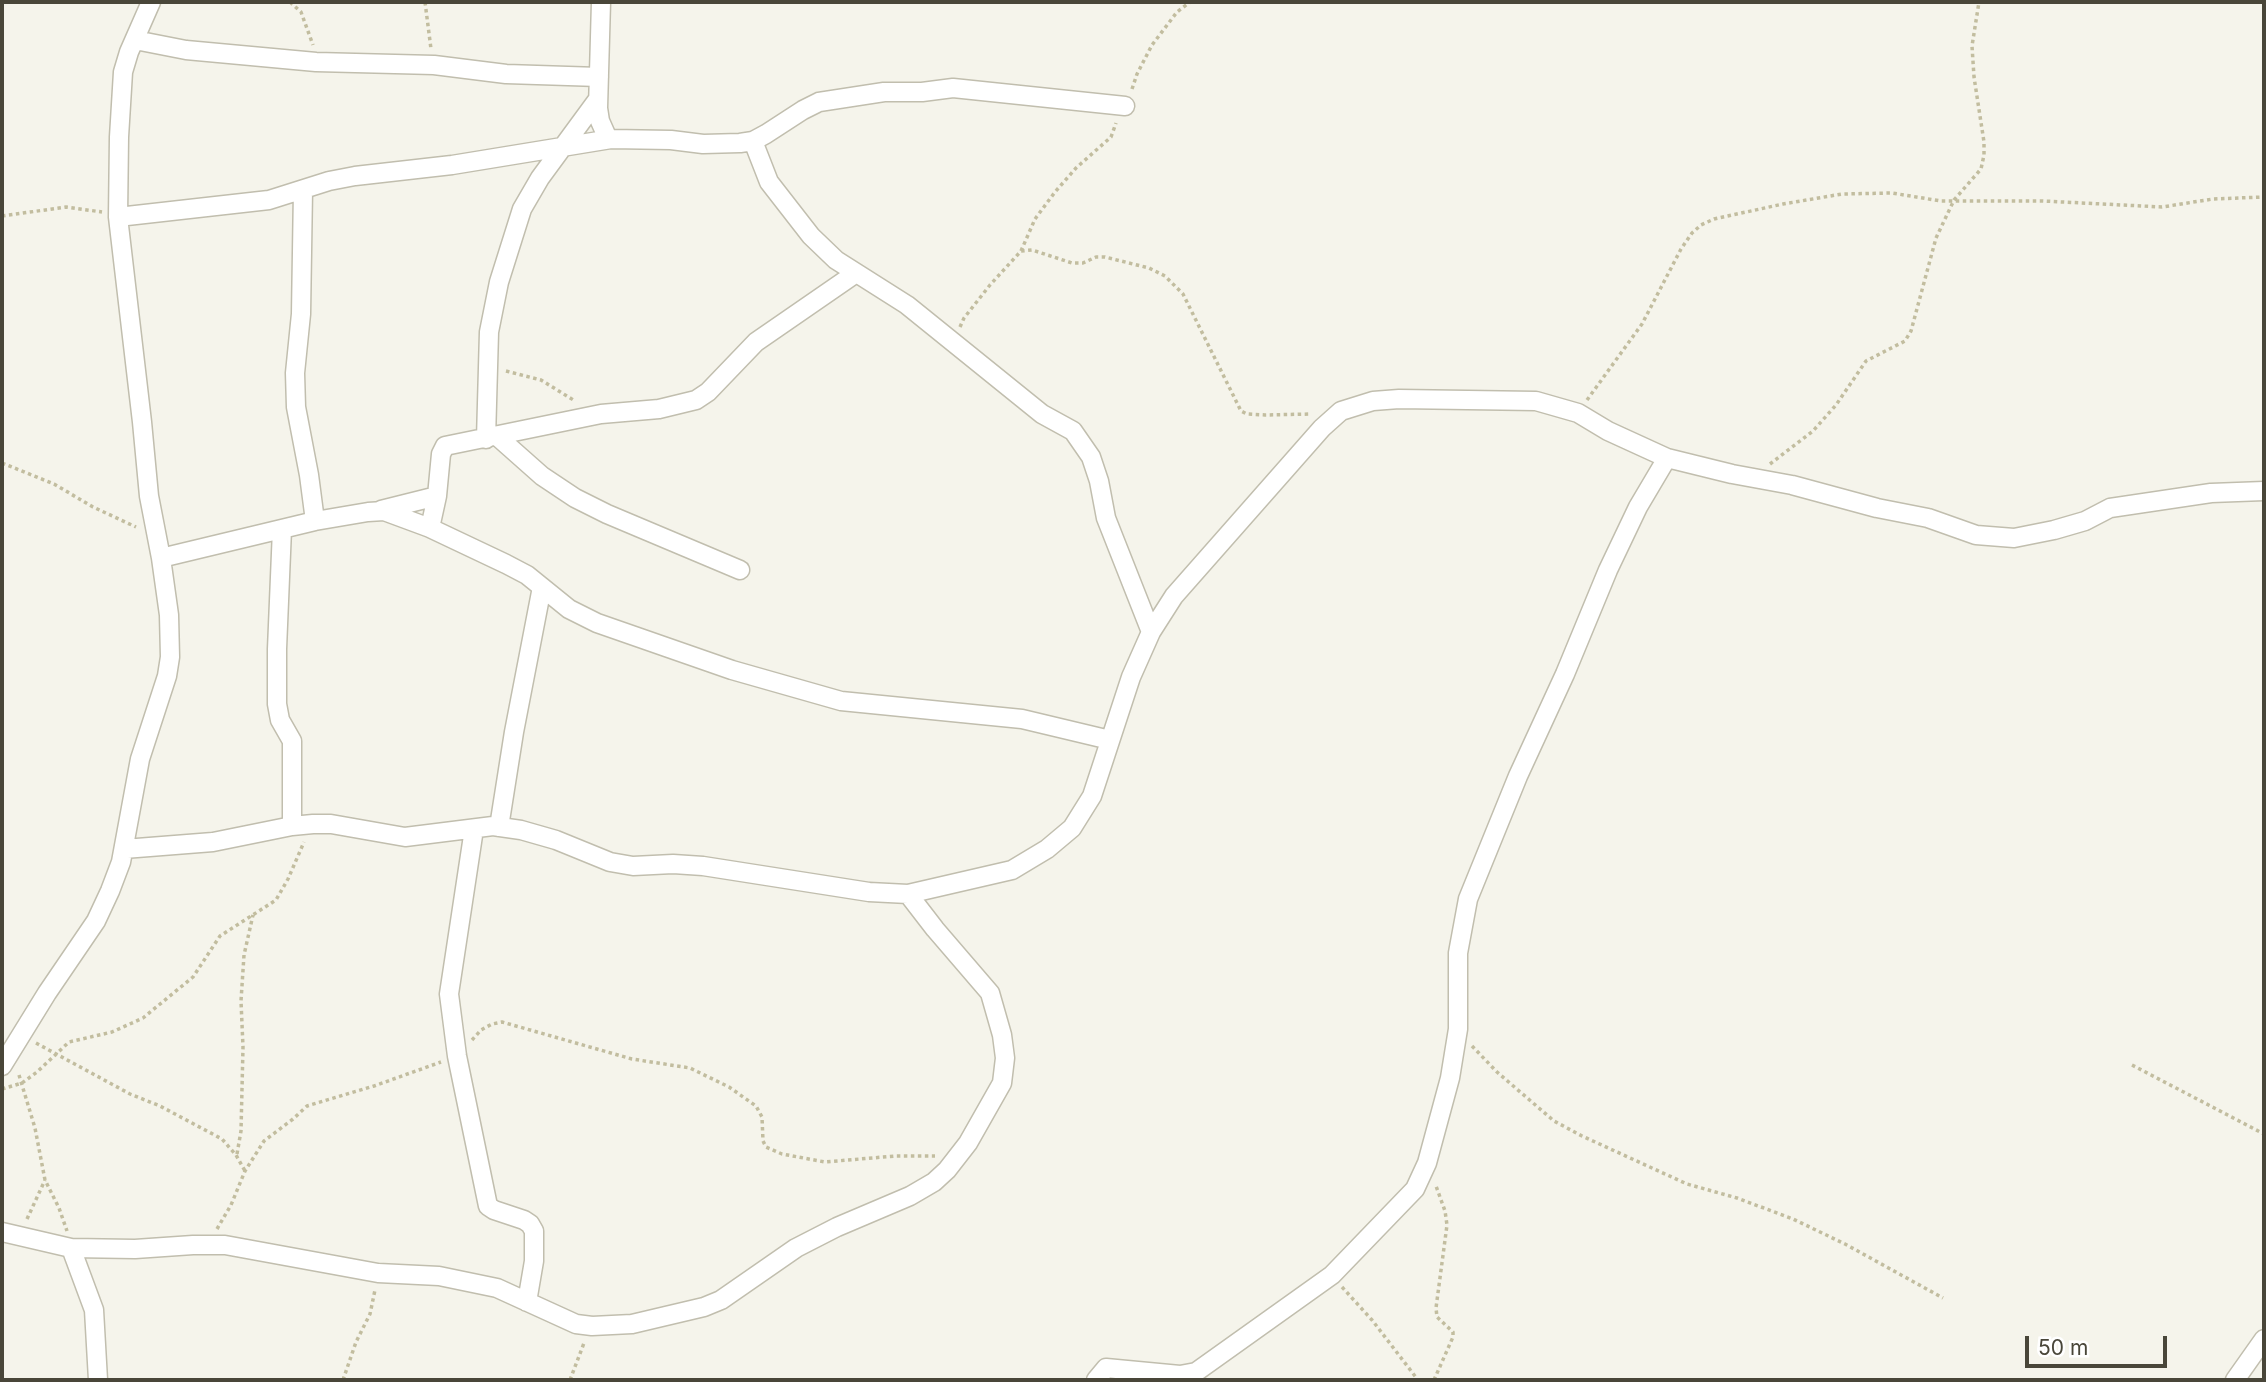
<!DOCTYPE html>
<html>
<head>
<meta charset="utf-8">
<style>
	body { margin:0 }
	#map { position:relative; width:2266px; height:1382px; overflow:hidden; background:#f5f4eb; font-family:Inter,sans-serif }
	canvas { display:block }
	.frame { position:absolute; inset:0; border:4px solid #494639; pointer-events:none }
	.scale { position:absolute; left:2025px; top:1336px; width:142px; height:32px; box-sizing:border-box; border:4px solid #494639; border-top:0; padding-left:9px; font-size:21px; line-height:24px; white-space:nowrap; color:#494639; -webkit-text-stroke:5px #fff; paint-order:stroke }
</style>
</head>
<body>
<div id="map">
<canvas width="2266" height="1382"></canvas>
<div class="frame"></div>
<div class="scale">50 m</div>
</div>
<script>
const ctx = document.querySelector('canvas').getContext('2d');
ctx.lineJoin = 'round';
const poly = rows => new Path2D(rows.map(r => 'M' + r).join(''));
function stroke(path, color, width, dash) { ctx.strokeStyle = color; ctx.lineWidth = width; ctx.lineCap = dash ? 'butt' : 'round'; ctx.setLineDash(dash || []); ctx.stroke(path); }
const path = poly([
	[290,2,301,12,313,45],
	[425,2,431,49],
	[1132,89,1137,74,1152,45,1177,12,1190,2],
	[2,216,66,207,102,212],
	[1021,251,1035,219,1055,192,1076,168,1111,137,1116,123],
	[960,327,964,318,990,285,1021,251,1032,250,1072,263,1083,263,1096,257,1105,257,1149,268,1165,276,1183,294,1241,411,1247,414,1265,415,1311,414],
	[506,371,541,380,575,401],
	[1587,400,1642,324,1681,249,1692,233,1701,225,1714,219,1783,204,1842,194,1892,193,1941,201,2043,201,2162,207,2213,199,2264,197],
	[2,463,54,484,93,507,136,527],
	[1770,464,1813,431,1836,405,1866,361,1905,341,1911,331,1936,238,1954,200,1981,169,1984,155,1984,142,1974,77,1972,46,1979,2],
	[472,1040,481,1030,492,1024,502,1022,632,1059,690,1068,729,1087,756,1106,762,1117,763,1141,766,1147,782,1154,825,1162,895,1156,935,1156],
	[36,1043,130,1094,160,1106,222,1139,236,1155,245,1171],
	[1472,1046,1497,1072,1554,1121,1582,1136,1687,1184,1737,1198,1793,1219,1845,1244,1943,1298],
	[2132,1065,2264,1134],
	[19,1075,35,1128,45,1180,59,1208,67,1231],
	[2,1089,22,1083,37,1072,69,1042,112,1032,143,1018,193,977,220,936,276,900,288,879,304,842],
	[237,1154,241,1131,243,1047,241,1001,244,955,253,915],
	[27,1219,45,1180],
	[217,1229,231,1205,245,1171,264,1141,293,1119,307,1106,374,1086,441,1062],
	[1342,1287,1372,1320,1418,1380],
	[343,1380,356,1342,370,1314,375,1290],
	[570,1380,584,1343],
	[1434,1380,1453,1337,1453,1332,1437,1317,1436,1308,1447,1225,1445,1211,1436,1186]
]);
const minor = poly([
	[601,2,598,108,600,121,608,139],
	[135,40,186,50,316,62,434,65,506,74,599,77],
	[753,141,769,182,811,236,836,260,907,305,1042,414,1073,431,1091,457,1099,481,1106,518,1151,632],
	[303,190,301,314,295,373,296,407,309,475,315,521],
	[118,217,269,200,329,181,355,176,452,165,611,139,671,140,703,144,740,143,753,141,766,134,803,110,819,102,884,92,922,92,953,88,1125,106],
	[498,437,542,476,575,498,607,514,740,570],
	[486,439,489,332,499,282,522,209,540,178,598,99],
	[381,510,437,496],
	[430,528,437,496,441,454,445,446,601,414,659,409,696,400,708,392,756,342,856,273],
	[282,529,277,649,277,704,280,720,292,741,292,826],
	[161,558,315,521,368,512,384,511,430,528,506,564,527,575,569,609,597,623,732,670,841,701,1022,719,1110,740],
	[499,827,514,732,542,587],
	[474,829,449,994,457,1056,488,1206,494,1210,524,1220,530,1224,534,1231,534,1261,527,1302],
	[124,849,213,842,292,826,313,824,331,824,405,837,493,826,521,830,556,840,610,862,633,866,673,864,703,866,869,892,908,894,1012,870,1047,849,1072,828,1092,796,1131,677,1151,632,1174,596,1322,428,1341,411,1373,401,1399,399,1536,401,1578,413,1608,431,1667,458,1732,474,1792,485,1877,508,1928,518,1976,535,2014,538,2054,530,2085,521,2110,508,2211,493,2264,491],
	[2,1066,47,993,96,921,110,891,121,862,140,759,167,676,170,657,169,615,161,558,149,496,142,422,118,217,119,137,123,72,129,52,151,2],
	[2,1232,71,1248,135,1249,193,1245,225,1245,378,1273,439,1276,497,1288,576,1324,592,1326,632,1324,704,1307,721,1300,796,1248,837,1227,910,1196,934,1182,947,1170,968,1143,1002,1083,1005,1058,1002,1035,990,993,935,929,908,894],
	[71,1248,94,1310,98,1380],
	[1096,1380,1106,1368,1180,1375,1196,1372,1332,1275,1415,1189,1427,1163,1450,1078,1458,1029,1458,953,1468,899,1518,776,1565,674,1608,570,1638,507,1667,458],
	[2235,1380,2264,1339]
]);
stroke(minor, '#c1beae', 21);
stroke(path, '#c2bd9f', 3.5, [3.5, 3.5]);
stroke(minor, '#fff', 18);
</script>
</body>
</html>
